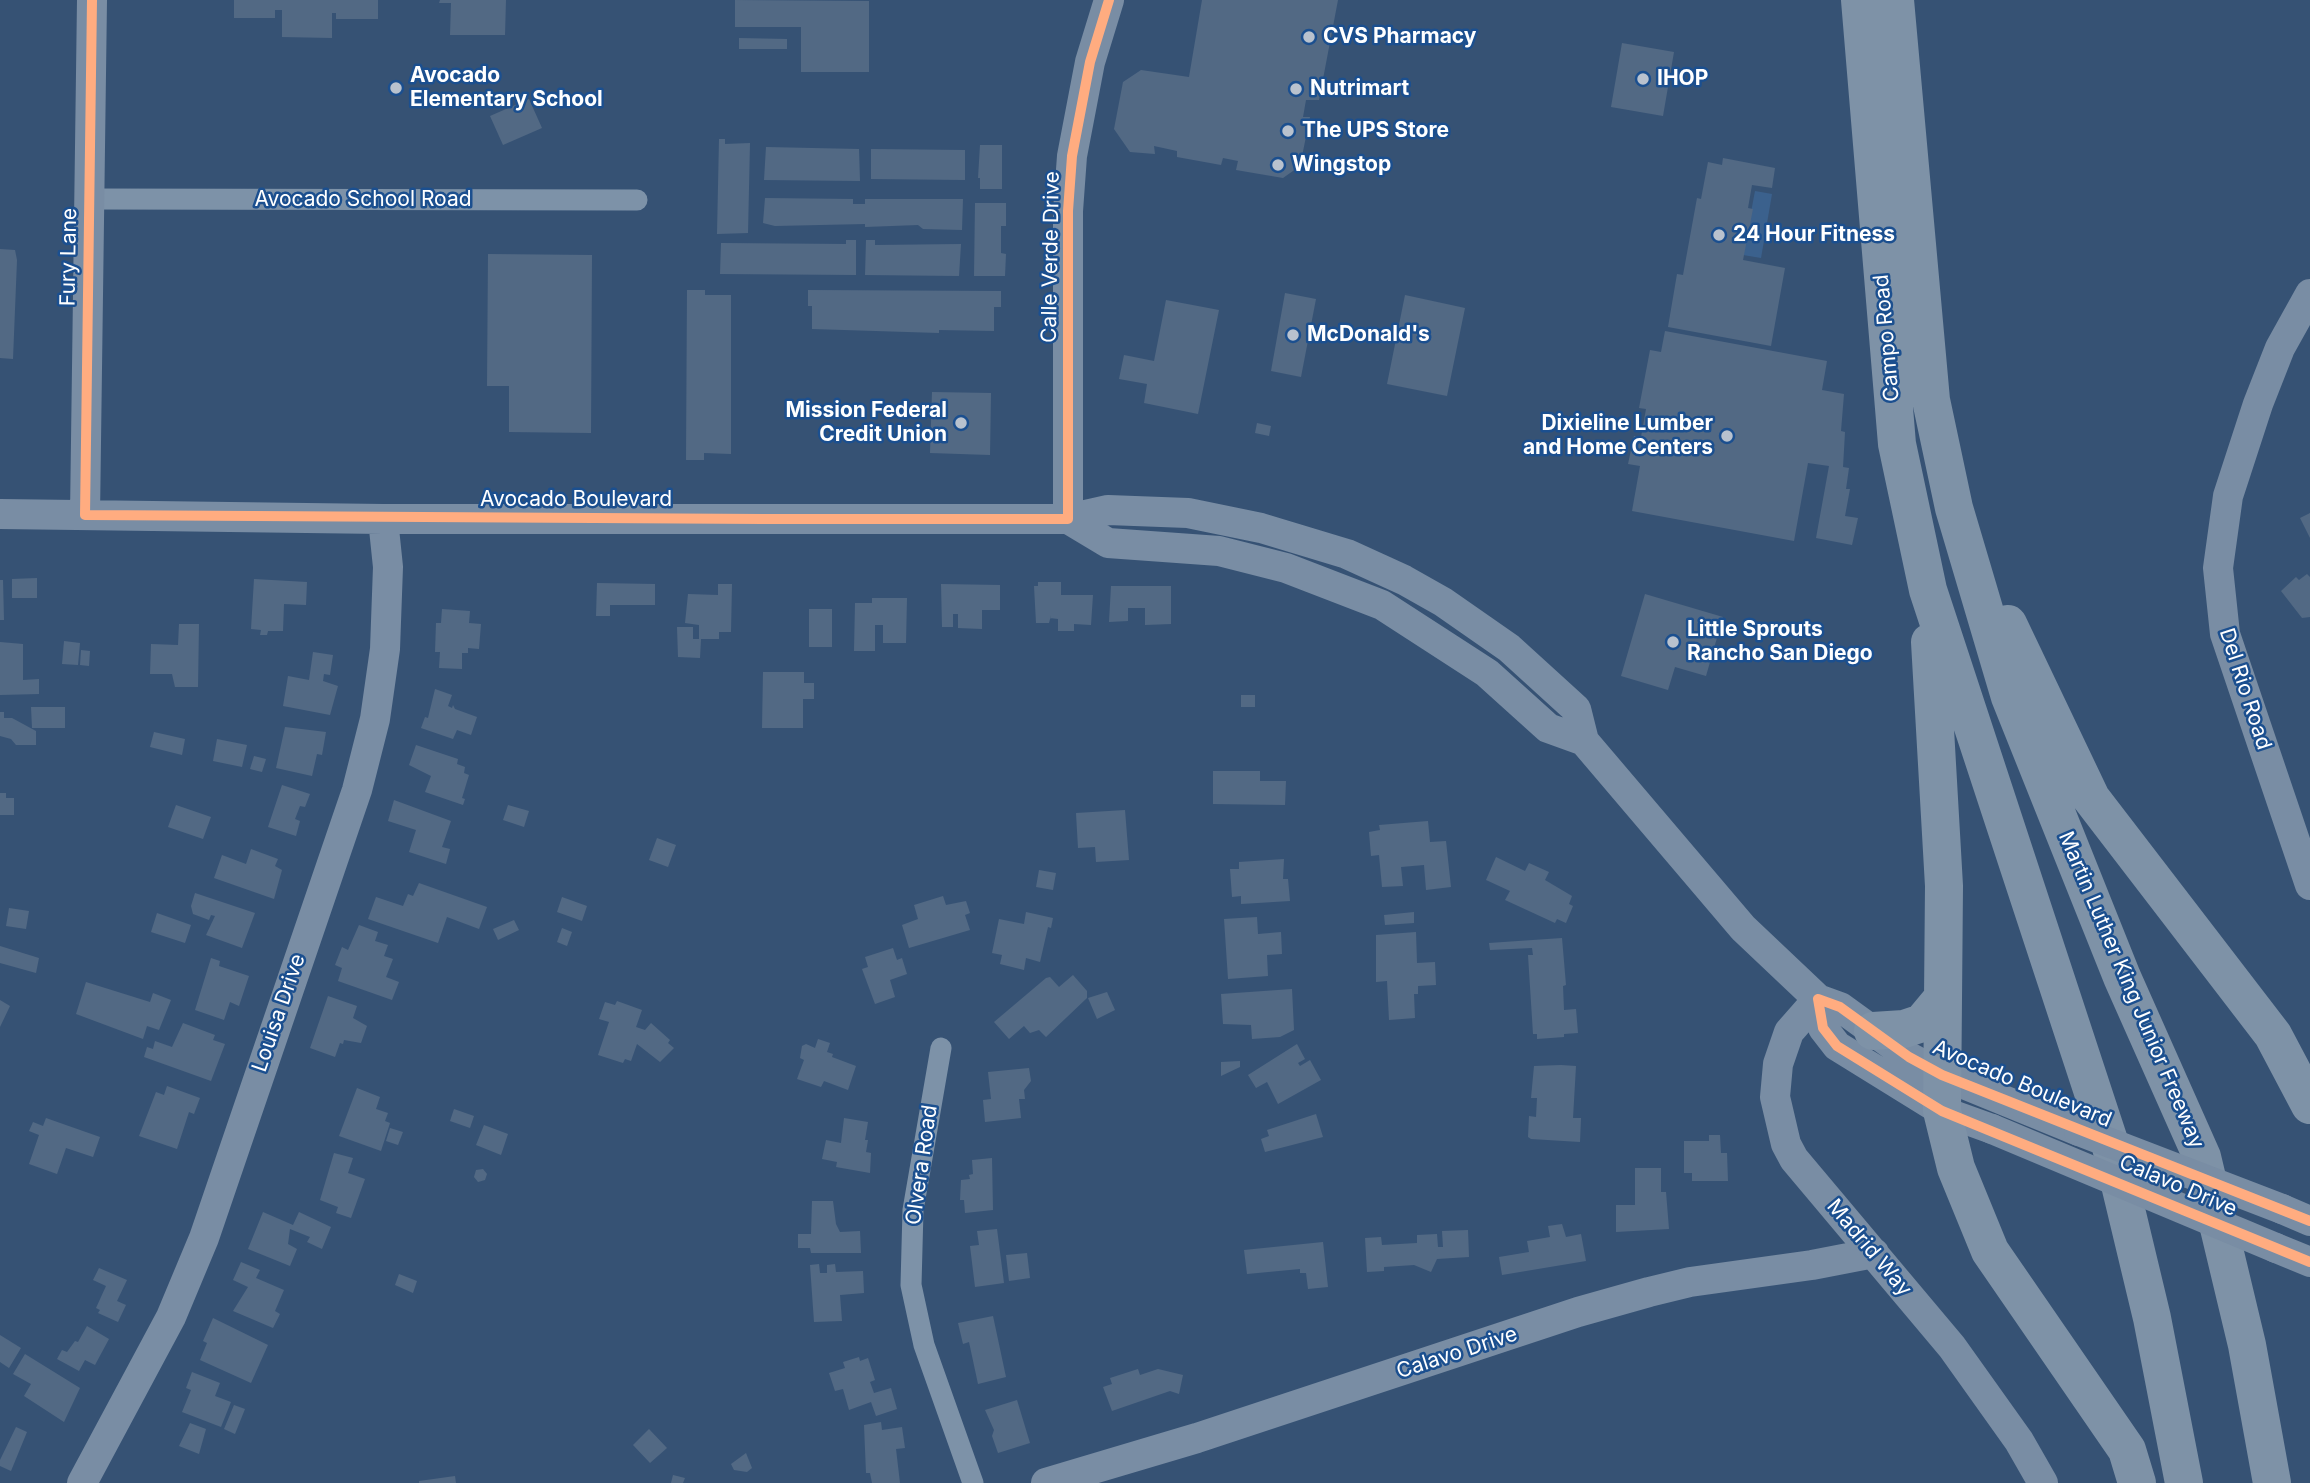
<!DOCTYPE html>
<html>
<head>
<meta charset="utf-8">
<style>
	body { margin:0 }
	canvas { display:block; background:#365274 }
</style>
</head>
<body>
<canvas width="2310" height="1483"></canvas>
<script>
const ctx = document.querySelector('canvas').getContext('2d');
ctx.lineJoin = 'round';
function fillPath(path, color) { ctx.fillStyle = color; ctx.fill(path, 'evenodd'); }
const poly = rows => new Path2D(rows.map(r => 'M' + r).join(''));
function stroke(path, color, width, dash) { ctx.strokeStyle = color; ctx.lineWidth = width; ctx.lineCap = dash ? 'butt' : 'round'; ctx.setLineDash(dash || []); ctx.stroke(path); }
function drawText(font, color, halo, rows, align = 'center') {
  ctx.font = font + ' Inter,sans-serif'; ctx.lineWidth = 5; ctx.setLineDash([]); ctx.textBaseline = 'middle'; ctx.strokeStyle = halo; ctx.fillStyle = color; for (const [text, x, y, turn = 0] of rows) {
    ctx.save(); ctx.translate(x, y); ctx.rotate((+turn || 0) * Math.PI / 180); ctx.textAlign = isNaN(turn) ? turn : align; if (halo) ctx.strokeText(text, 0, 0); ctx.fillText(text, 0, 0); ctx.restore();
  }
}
const water = poly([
	[1755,191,1772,194,1761,258,1743,255]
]);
const building = poly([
	[234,0,378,0,378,19,336,19,336,13,332,13,332,38,282,37,282,10,275,10,275,18,234,18],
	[440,0,506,0,505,35,450,35,451,3,439,3],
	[735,0,869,1,869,72,801,72,801,27,735,27],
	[1202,0,1338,0,1319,100,1306,100,1303,117,1310,117,1300,166,1283,178,1236,170,1238,161,1223,158,1221,165,1177,157,1177,151,1154,146,1155,154,1130,152,1114,129,1123,82,1141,70,1189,77],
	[739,38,787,39,787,49,739,49],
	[1622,43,1674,52,1663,116,1611,107],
	[529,99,542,128,503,145,490,116],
	[719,139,725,139,725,144,750,143,748,233,717,234],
	[980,145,1002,145,1002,189,980,189,980,178,978,178],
	[766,147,859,149,860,181,764,180],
	[871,149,965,150,965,180,871,179],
	[1723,158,1775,168,1772,188,1752,185,1748,208,1753,209,1743,260,1785,268,1771,346,1668,327,1677,274,1683,275,1697,198,1701,199,1708,162,1722,165],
	[765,198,853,199,853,204,865,204,865,199,963,199,962,230,923,229,918,225,865,227,865,224,775,226,763,223],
	[975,203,1006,203,1006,226,1001,226,1001,253,1006,254,1005,276,974,276],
	[846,240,856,240,856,275,720,274,721,243,846,244],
	[866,240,875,240,875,245,961,244,959,276,865,275],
	[0,249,15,250,17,260,13,359,0,358],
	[488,254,592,255,591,433,509,432,509,386,487,386],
	[687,290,705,290,705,295,731,295,731,454,704,453,704,460,686,460],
	[808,290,1001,291,1001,307,994,307,994,331,939,330,939,333,812,329,812,306,808,306],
	[1285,293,1316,299,1301,377,1271,371],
	[1405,295,1465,308,1447,396,1387,384],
	[1166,300,1219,310,1198,414,1144,403,1147,384,1119,379,1124,355,1154,361],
	[1665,331,1827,361,1822,390,1844,394,1841,431,1845,432,1843,467,1849,468,1846,489,1850,489,1845,516,1858,518,1852,545,1816,538,1829,466,1808,463,1794,541,1632,511,1640,466,1628,464,1634,436,1641,437,1646,409,1639,408,1650,350,1661,352],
	[932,392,991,393,990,455,930,453],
	[1257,423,1271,426,1269,436,1255,433],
	[2310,513,2310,538,2300,518],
	[2307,574,2310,577,2310,617,2302,618,2281,591,2296,577,2299,580],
	[37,578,37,598,12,598,12,579],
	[254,579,307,582,306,605,284,604,283,631,268,631,267,635,260,635,261,630,251,629],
	[0,580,3,580,4,620,0,620],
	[1038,582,1061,582,1061,595,1093,595,1091,625,1074,624,1074,631,1058,631,1058,619,1050,618,1051,615,1049,623,1036,623,1034,586,1038,586],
	[597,583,655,584,655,605,610,605,610,616,596,616],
	[718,584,732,584,731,632,719,632,719,639,701,639,700,658,678,657,677,627,693,627,693,639,699,639,699,625,685,623,688,594,718,595],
	[941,584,1000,585,1000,610,982,610,982,629,958,628,958,614,953,614,953,627,942,627],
	[1111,586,1171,586,1171,624,1145,625,1145,608,1128,608,1128,621,1109,622],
	[1645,594,1723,617,1706,676,1675,667,1668,690,1621,676],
	[872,598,907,598,906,643,883,643,883,625,875,625,875,651,854,651,855,603,872,603],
	[442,609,470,611,469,623,481,624,479,649,468,648,468,653,462,653,462,669,439,668,440,652,435,652,436,623,441,623],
	[809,609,832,609,832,647,809,647],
	[179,624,199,624,198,687,175,687,172,674,150,674,151,644,178,645],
	[64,641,80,643,78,665,62,664],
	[0,642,23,644,23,680,39,679,39,694,0,695],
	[81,650,90,651,89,666,80,665],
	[313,652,333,655,330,675,324,674,323,681,338,686,330,715,283,706,288,676,309,680],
	[763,672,804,672,804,683,814,683,814,699,803,699,803,728,762,728],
	[435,689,452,695,448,706,452,708,453,705,455,709,477,717,471,735,457,730,453,739,421,728,425,717,428,718],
	[1241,695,1255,695,1255,707,1241,707],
	[31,707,65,707,65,728,32,728],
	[0,712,4,712,4,718,12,718,36,731,36,745,16,745,11,739,0,736],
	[285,727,326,732,322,755,317,754,312,776,276,768],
	[154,732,185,739,182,755,150,747],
	[217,739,247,745,242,767,213,761],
	[416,745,458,759,457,764,465,767,464,773,469,775,462,798,465,799,463,805,425,792,431,776,409,765],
	[254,756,266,759,262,772,250,769],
	[1213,771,1260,771,1260,781,1286,781,1285,805,1213,804],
	[282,785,310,794,305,807,300,806,295,819,300,821,296,836,268,827],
	[0,793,6,793,6,798,14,798,14,815,0,815],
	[394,800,451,821,442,847,450,849,446,864,409,852,416,830,388,821],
	[176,805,211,817,203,839,168,827],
	[508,805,529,811,524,827,503,820],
	[1125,810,1129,860,1096,862,1095,847,1078,848,1076,813],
	[1428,821,1430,842,1446,841,1451,887,1426,890,1424,865,1401,867,1403,886,1382,887,1379,855,1371,856,1369,832,1380,830,1379,825],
	[657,838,676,845,668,867,649,860],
	[251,849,278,859,275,866,282,870,274,899,214,878,222,855,246,864],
	[1496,857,1525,871,1529,863,1549,872,1545,880,1572,896,1569,904,1573,906,1566,923,1557,919,1555,923,1505,900,1510,891,1486,880],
	[1284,859,1283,879,1288,879,1290,901,1241,904,1241,896,1232,897,1230,869,1239,869,1239,862],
	[1039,870,1056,873,1053,890,1036,887],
	[419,883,487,907,479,929,447,917,438,943,368,919,376,897,403,906,408,894,413,896],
	[195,893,255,913,242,948,206,935,215,916,211,915,209,920,193,914,191,906],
	[943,896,946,905,966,901,970,913,965,915,970,930,909,948,902,925,918,919,914,905],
	[562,897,587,906,582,921,557,912],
	[9,908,29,911,26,929,6,926],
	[1026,912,1053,918,1051,928,1048,927,1040,962,1026,958,1024,970,1000,964,1002,955,992,953,999,919,1024,924],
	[1414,912,1414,923,1385,925,1384,915],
	[157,913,191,925,185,943,151,932],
	[1257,917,1258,934,1281,932,1282,954,1267,955,1268,976,1228,979,1224,919],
	[514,920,519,930,498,940,493,929],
	[359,925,378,932,375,941,388,945,384,956,393,959,386,977,399,982,392,1000,338,981,342,968,335,965,342,947,348,950],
	[562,928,572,932,567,946,557,942],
	[1416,932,1417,963,1435,962,1436,985,1418,986,1418,994,1414,994,1415,1018,1389,1020,1387,981,1376,982,1376,935],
	[1562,938,1566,985,1563,986,1564,1010,1576,1009,1578,1033,1564,1034,1564,1037,1537,1039,1537,1034,1533,1034,1528,955,1533,955,1532,948,1490,950,1489,943],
	[0,946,39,958,36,973,0,963],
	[893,948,897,960,902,958,907,974,890,980,895,997,875,1004,862,969,868,967,865,957],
	[211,958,220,961,219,966,249,976,239,1006,230,1002,224,1020,195,1010],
	[1073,975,1087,991,1087,998,1046,1037,1039,1030,1030,1033,1024,1026,1009,1039,994,1022,1046,978,1050,977,1059,987],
	[86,982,150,1002,153,993,171,1000,159,1030,147,1026,143,1039,76,1014],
	[1292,989,1294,1030,1280,1037,1252,1039,1251,1025,1223,1024,1221,994],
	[1107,992,1115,1010,1097,1019,1088,998],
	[328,996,357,1006,353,1018,367,1026,361,1043,344,1040,343,1044,340,1043,335,1057,310,1048],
	[0,1000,10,1006,0,1027],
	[617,1001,642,1010,636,1027,645,1030,651,1023,670,1040,668,1043,674,1048,660,1062,637,1044,631,1061,625,1059,623,1063,598,1055,609,1022,599,1019,605,1002,615,1005],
	[183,1023,215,1035,213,1040,225,1044,211,1081,144,1057,147,1047,153,1049,155,1041,172,1047],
	[818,1039,830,1043,827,1052,833,1054,832,1057,856,1066,848,1090,824,1081,821,1087,797,1079,804,1060,800,1058,802,1046,806,1044,815,1048],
	[1297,1044,1305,1059,1298,1063,1300,1066,1310,1060,1321,1080,1278,1104,1267,1082,1256,1088,1248,1075],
	[1240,1061,1240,1067,1221,1076,1221,1062],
	[1561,1065,1576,1066,1573,1118,1581,1118,1580,1142,1531,1139,1528,1137,1529,1116,1536,1117,1537,1098,1531,1098,1534,1066],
	[1029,1068,1031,1081,1024,1090,1025,1099,1019,1099,1021,1118,985,1122,983,1100,991,1099,988,1072],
	[167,1086,200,1098,194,1114,189,1112,177,1149,139,1136,156,1092,164,1095],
	[357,1088,380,1097,376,1109,388,1113,385,1121,390,1123,381,1151,339,1136],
	[454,1109,474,1116,470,1128,450,1121],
	[1316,1114,1323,1137,1265,1152,1261,1139,1269,1136,1267,1130],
	[46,1118,100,1137,93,1157,66,1148,57,1174,29,1164,39,1135,29,1131,33,1122,43,1126],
	[844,1118,868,1122,865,1140,868,1140,866,1152,871,1153,870,1173,836,1167,837,1162,822,1159,826,1140,841,1143],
	[484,1125,508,1134,501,1155,476,1145],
	[390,1128,403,1132,398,1145,386,1141],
	[1709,1135,1720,1135,1721,1153,1727,1153,1728,1181,1692,1181,1692,1173,1684,1173,1684,1141,1709,1141],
	[334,1153,353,1158,348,1173,365,1179,351,1218,336,1213,338,1207,320,1200],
	[992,1158,993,1210,965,1213,964,1200,960,1200,961,1180,970,1179,969,1175,973,1174,972,1160],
	[1635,1168,1661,1168,1661,1192,1666,1192,1669,1229,1616,1232,1616,1205,1635,1205],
	[483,1169,487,1174,485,1180,478,1182,474,1177,476,1170],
	[812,1201,833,1201,836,1224,840,1232,860,1231,861,1253,811,1253,810,1248,798,1248,798,1234,811,1234],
	[263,1212,293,1225,299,1212,331,1227,322,1249,307,1242,310,1237,290,1229,288,1244,297,1249,290,1266,248,1249],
	[1562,1224,1566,1237,1581,1234,1586,1261,1502,1275,1499,1257,1529,1252,1527,1241,1550,1237,1548,1226],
	[997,1229,1004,1283,975,1287,970,1246,979,1245,977,1231],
	[1468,1230,1469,1257,1437,1259,1431,1272,1414,1265,1384,1267,1384,1271,1367,1272,1365,1238,1381,1237,1382,1245,1417,1243,1417,1235,1437,1234,1438,1247,1443,1247,1442,1231],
	[1323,1242,1328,1287,1308,1289,1306,1273,1300,1273,1300,1269,1247,1274,1244,1250],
	[1027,1253,1030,1278,1009,1281,1006,1255],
	[241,1262,260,1270,256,1278,284,1290,275,1311,280,1314,273,1328,233,1311,248,1287,233,1280],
	[819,1264,820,1273,827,1273,827,1265,835,1264,836,1272,863,1271,864,1293,840,1295,842,1321,814,1322,810,1265],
	[99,1268,127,1280,117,1301,126,1305,118,1322,98,1313,100,1310,96,1308,106,1286,93,1280],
	[399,1274,417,1281,413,1293,395,1285],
	[993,1316,1006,1377,978,1384,969,1342,963,1344,958,1323],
	[213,1318,268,1345,251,1383,200,1360,207,1343,203,1341],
	[87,1326,109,1339,95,1365,85,1360,79,1371,57,1359,62,1350,67,1352,75,1341,78,1342],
	[0,1335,21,1348,9,1368,0,1362],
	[25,1354,80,1388,64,1422,24,1396,31,1384,13,1374],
	[859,1357,860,1361,868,1358,875,1380,870,1382,874,1393,891,1388,897,1409,876,1416,871,1402,849,1410,843,1389,835,1391,829,1373,845,1368,843,1362],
	[1138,1369,1140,1375,1158,1369,1183,1375,1179,1394,1170,1391,1112,1411,1103,1387,1112,1384,1110,1378],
	[192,1372,220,1383,215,1396,231,1402,221,1427,182,1412,191,1390,186,1388],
	[1017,1400,1030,1443,998,1453,992,1436,994,1430,985,1410],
	[234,1405,245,1409,235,1434,224,1429],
	[881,1422,882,1430,902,1427,905,1448,896,1449,900,1483,872,1483,870,1473,866,1473,864,1425],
	[190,1423,206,1429,199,1454,179,1446],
	[16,1427,27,1432,11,1471,0,1466,0,1460],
	[649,1429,667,1448,650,1463,633,1445],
	[746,1453,752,1468,747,1472,734,1470,731,1464],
	[673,1475,685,1478,683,1483,671,1483],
	[455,1476,456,1483,419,1483,419,1481]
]);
const street = poly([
	[90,199,637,200],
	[941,1048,913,1210,911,1285,924,1345,973,1483]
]);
const secondary = poly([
	[2310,294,2280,348,2258,404,2228,496,2218,568,2225,634,2310,885],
	[0,514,383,519,1068,519,1108,510,1188,513,1261,528,1347,554,1404,580,1443,602,1509,648,1576,709,1584,741,1743,928,1818,999,1840,1007,1909,1057,1942,1075,2079,1131],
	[85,515,92,0],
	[1068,519,1108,543,1219,551,1286,568,1382,605,1487,673,1548,728,1584,741],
	[1068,519,1068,211,1072,156,1090,62,1109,0],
	[1818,999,1789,1032,1778,1064,1775,1097,1786,1144,1794,1159,1952,1347,2019,1441,2043,1483],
	[1818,999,1823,1028,1837,1046,1942,1111,1992,1129],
	[2282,1209,2310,1221],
	[2276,1248,2310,1262],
	[82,1483,171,1317,204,1238,357,790,375,719,385,649,388,567,383,519],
	[1046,1483,1197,1438,1578,1312,1649,1292,1690,1282,1812,1265,1874,1253]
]);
const highway = poly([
	[1860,0,1897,444,1928,590,2111,1147,2152,1318,2184,1483],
	[1895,0,1931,400,1954,508,2010,697,2122,977,2202,1157,2247,1345,2272,1483],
	[2008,624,2091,798,2273,1035,2310,1105],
	[1930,642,1944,886,1942,1111,1956,1168,1990,1251,2127,1450,2137,1483],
	[1873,1031,1904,1029,1922,1023,1942,999]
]);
const secondaryBridge = poly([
	[1992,1129,2276,1248],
	[2079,1131,2282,1209]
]);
const cycleway = poly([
	[92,0,85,515,763,519,1068,519,1068,211,1072,156,1090,62,1109,0],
	[1818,999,1823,1028,1837,1046,1942,1111,2310,1262],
	[1818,999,1840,1007,1909,1057,1942,1075,2310,1221]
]);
const markers = [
	[1309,37,7,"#b9c2ce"],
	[1643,79,7,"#b9c2ce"],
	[396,88,7,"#b9c2ce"],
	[1296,89,7,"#b9c2ce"],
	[1288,131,7,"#b9c2ce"],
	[1278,165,7,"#b9c2ce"],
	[1719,235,7,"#b9c2ce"],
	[1293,335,7,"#b9c2ce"],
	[961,423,7,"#b9c2ce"],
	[1727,436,7,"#b9c2ce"],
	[1673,642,7,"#b9c2ce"]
];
const poiNames = [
	["CVS Pharmacy",1323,37],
	["Avocado",410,76],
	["Elementary School",410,100],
	["IHOP",1657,79],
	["Nutrimart",1310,89],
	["The UPS Store",1302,131],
	["Wingstop",1292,165],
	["24 Hour Fitness",1733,235],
	["McDonald's",1307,335],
	["Mission Federal",947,411,"right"],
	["Credit Union",947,435,"right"],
	["Dixieline Lumber",1713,424,"right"],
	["and Home Centers",1713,448,"right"],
	["Little Sprouts",1687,630],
	["Rancho San Diego",1687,654]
];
const streetNames = [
	["Avocado School Road",363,200],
	["Fury Lane",69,257,-89],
	["Calle Verde Drive",1051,257,-89],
	["Campo Road",1887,338,-95],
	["Avocado Boulevard",576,500],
	["Del Rio Road",2245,689,72],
	["Martin Luther King Junior Freeway",2131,990,67],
	["Louisa Drive",279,1013,-71],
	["Avocado Boulevard",2022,1084,23],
	["Olvera Road",922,1165,-82],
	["Calavo Drive",2178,1186,23],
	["Madrid Way",1869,1248,50],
	["Calavo Drive",1457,1353,-18]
];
fillPath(water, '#3b618d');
fillPath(building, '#526984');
stroke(street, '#7d92a8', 21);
stroke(secondary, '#798da4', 30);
stroke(highway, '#7e92a7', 38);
stroke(secondaryBridge, '#798da4', 30);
stroke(cycleway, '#ffac80', 10);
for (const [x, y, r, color] of markers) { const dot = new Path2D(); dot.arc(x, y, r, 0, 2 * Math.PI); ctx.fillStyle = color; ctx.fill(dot); stroke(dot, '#1b4f8f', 2.5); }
drawText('bold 21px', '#fff', '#1b4f8f', poiNames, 'left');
drawText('21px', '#fff', '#1b4f8f', streetNames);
</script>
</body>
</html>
